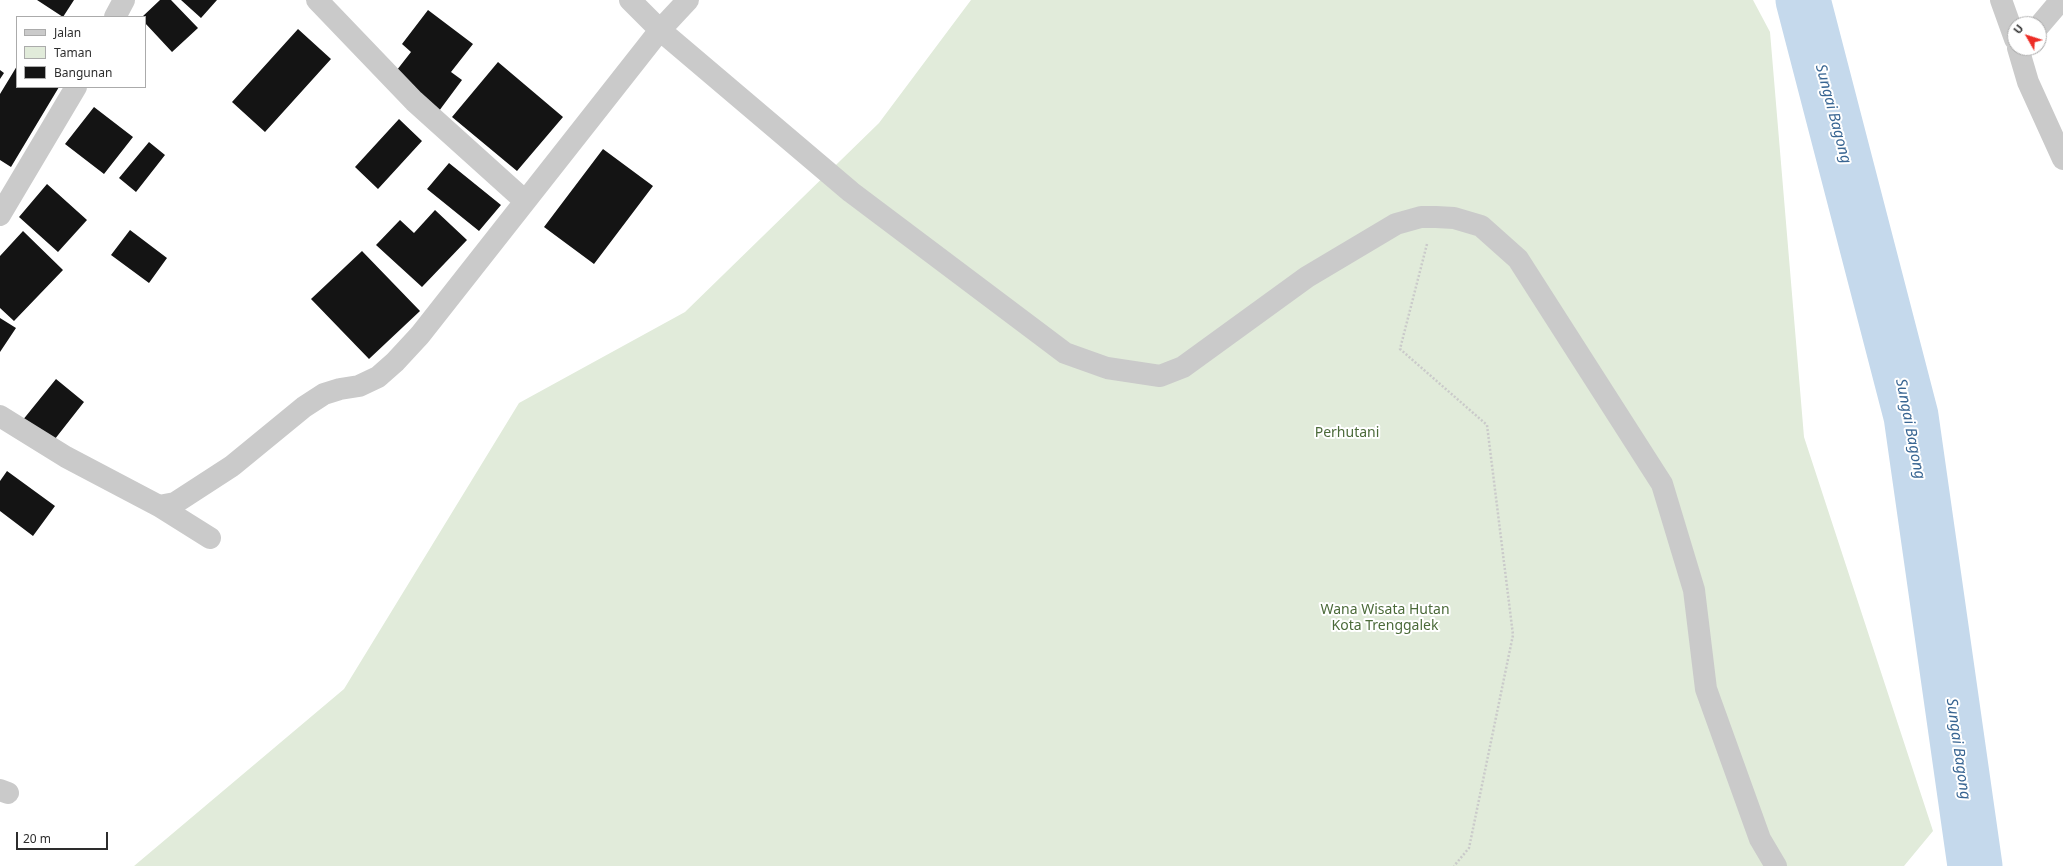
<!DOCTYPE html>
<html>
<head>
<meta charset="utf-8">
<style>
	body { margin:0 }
	#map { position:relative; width:2063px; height:866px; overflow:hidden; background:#fff; font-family:"Noto Sans",sans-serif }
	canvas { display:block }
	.legend { position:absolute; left:16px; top:16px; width:130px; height:72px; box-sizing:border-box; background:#fff; border:1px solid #ababab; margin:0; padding:5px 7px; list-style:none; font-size:12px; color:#2d2d2d }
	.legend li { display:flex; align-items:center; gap:8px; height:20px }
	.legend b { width:20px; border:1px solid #ababab }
	.north { position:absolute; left:2007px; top:16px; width:40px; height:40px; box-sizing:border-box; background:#fff; border:1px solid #ababab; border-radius:50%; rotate:309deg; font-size:11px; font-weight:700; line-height:16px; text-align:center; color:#2d2d2d }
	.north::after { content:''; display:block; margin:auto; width:14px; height:18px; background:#ed2d26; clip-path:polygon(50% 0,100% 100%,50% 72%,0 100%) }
	.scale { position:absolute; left:16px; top:832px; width:92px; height:18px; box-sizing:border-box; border:2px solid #2d2d2d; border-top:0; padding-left:5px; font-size:12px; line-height:14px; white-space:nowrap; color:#2d2d2d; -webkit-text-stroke:3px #fff; paint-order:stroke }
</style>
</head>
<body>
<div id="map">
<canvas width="2063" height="866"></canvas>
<ul class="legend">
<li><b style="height:5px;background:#cacaca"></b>Jalan</li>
<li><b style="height:11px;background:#e1ebda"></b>Taman</li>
<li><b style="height:11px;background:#141414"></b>Bangunan</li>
</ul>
<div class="north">U</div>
<div class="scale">20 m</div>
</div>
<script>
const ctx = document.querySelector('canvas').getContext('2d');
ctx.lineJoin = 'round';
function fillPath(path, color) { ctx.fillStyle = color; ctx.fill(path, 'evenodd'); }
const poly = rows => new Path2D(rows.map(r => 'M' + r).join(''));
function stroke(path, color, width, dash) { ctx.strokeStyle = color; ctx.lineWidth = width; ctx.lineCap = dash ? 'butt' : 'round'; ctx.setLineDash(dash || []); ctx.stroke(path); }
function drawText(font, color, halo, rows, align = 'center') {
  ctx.font = font + ' "Noto Sans",sans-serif'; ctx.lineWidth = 4; ctx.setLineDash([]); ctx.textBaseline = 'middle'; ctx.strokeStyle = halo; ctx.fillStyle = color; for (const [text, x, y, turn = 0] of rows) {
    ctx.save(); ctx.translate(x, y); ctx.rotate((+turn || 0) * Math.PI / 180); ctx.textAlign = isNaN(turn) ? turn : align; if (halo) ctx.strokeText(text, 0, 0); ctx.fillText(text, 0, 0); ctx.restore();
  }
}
const green = poly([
	[971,0,1753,0,1770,32,1804,437,1933,831,1904,866,134,866,344,689,519,403,685,312,879,123]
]);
const river = poly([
	[1803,0,1911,416,1975,866]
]);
const building = poly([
	[37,0,74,0,63,17],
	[160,0,171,0,198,28,172,52,145,23,145,17,142,17],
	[181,0,217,0,201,18],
	[428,10,473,44,451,72,462,80,439,111,393,75,411,52,402,44],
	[298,29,331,59,265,132,232,102],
	[498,62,563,117,517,171,452,117],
	[17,66,17,87,59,87,11,167,0,160,0,94],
	[0,70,4,73,0,79],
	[94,107,133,137,104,174,65,144],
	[399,119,422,141,378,189,355,167],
	[149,142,165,155,136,192,119,178],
	[603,149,653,186,594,264,544,227],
	[449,163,501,205,479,231,427,189],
	[47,184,87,220,58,252,19,217],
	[435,210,467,240,422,287,376,245,400,220,414,233],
	[130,230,167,258,149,283,111,255],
	[23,231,63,270,14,321,0,308,0,256],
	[362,251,420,311,369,359,311,299],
	[0,318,16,328,0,352],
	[56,379,84,402,51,444,22,421],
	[7,471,55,506,33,536,0,511,0,481]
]);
const path = poly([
	[1427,244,1400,349,1487,425,1513,635,1469,848,1454,866]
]);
const minor = poly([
	[317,0,414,101,525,201],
	[630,0,660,30,851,192,1065,353,1107,368,1160,376,1183,367,1307,277,1396,224,1421,217,1436,217,1454,218,1481,226,1518,259,1662,484,1694,590,1706,689,1760,839,1776,866],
	[2001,0,2015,39],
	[115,17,124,0],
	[2039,26,2061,0],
	[2018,48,2028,82,2063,159],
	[0,215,76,87],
	[0,416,66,457,159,506,175,503,232,466,304,407,324,394,340,389,359,386,378,377,395,362,420,335,660,30,688,0],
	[159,506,210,538],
	[0,790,8,793]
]);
const parkNames = [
	["Perhutani",1347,433],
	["Wana Wisata Hutan",1385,610],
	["Kota Trenggalek",1385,626]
];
const waterNames = [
	["Sungai Bagong",1833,114,75],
	["Sungai Bagong",1910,429,79],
	["Sungai Bagong",1958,749,82]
];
fillPath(green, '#e1ebda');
stroke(river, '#c5d9ec', 55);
fillPath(building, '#141414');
stroke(path, '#cacaca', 2.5, [2, 2]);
stroke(minor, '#cacaca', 22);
drawText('14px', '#4b6a39', '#fff', parkNames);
drawText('italic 15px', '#386592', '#fff', waterNames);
</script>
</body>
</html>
